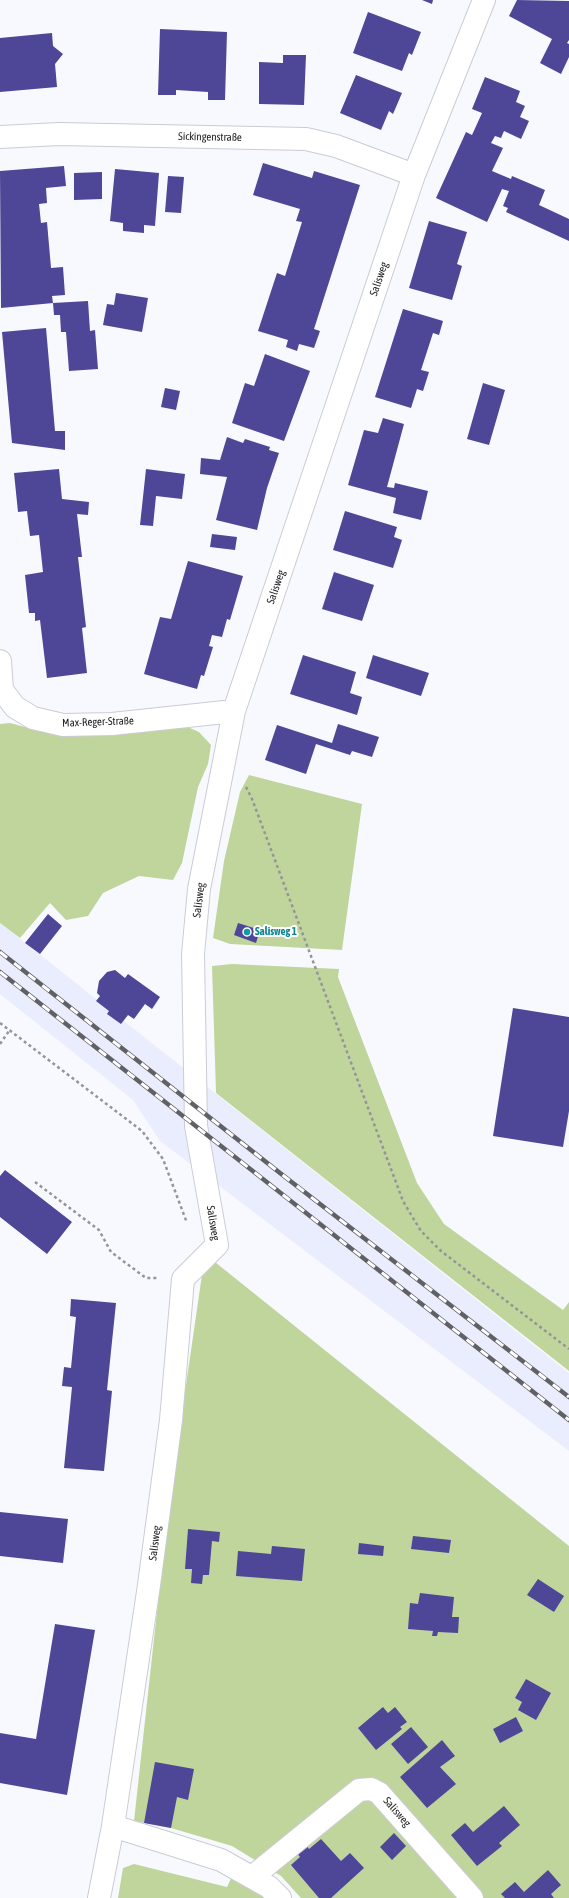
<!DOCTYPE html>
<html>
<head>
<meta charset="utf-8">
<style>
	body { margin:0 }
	canvas { display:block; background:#f8f9fe }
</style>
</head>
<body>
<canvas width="569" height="1898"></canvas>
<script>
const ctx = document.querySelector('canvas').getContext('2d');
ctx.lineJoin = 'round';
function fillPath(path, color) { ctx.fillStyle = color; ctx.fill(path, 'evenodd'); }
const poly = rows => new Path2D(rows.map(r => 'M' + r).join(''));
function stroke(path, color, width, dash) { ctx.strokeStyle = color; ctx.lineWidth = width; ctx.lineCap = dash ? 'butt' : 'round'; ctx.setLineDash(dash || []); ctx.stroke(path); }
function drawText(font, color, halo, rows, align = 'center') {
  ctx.font = font + ' "Asap Condensed",sans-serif'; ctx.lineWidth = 4; ctx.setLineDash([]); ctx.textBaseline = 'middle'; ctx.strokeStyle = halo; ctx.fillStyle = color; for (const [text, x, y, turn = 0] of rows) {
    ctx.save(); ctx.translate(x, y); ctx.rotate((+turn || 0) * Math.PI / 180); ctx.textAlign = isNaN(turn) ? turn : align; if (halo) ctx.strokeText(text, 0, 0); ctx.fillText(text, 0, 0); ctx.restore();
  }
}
const built = poly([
	[0,923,569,1373,569,1451,160,1141,133,1100,0,994]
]);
const green = poly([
	[10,723,40,731,69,732,181,724,199,732,211,745,208,764,198,787,182,863,173,880,139,876,103,893,88,916,66,920,50,903,20,938,0,923,0,724],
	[249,775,362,804,342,950,230,944,213,938,224,861,240,792],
	[232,964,339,969,338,977,417,1183,444,1224,563,1310,569,1302,569,1371,216,1093,212,966],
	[205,1254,569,1546,569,1898,301,1898,281,1876,232,1846,171,1828,134,1821,169,1502],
	[134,1864,227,1887,234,1872,268,1898,118,1898,123,1868]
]);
const building = poly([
	[422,0,433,0,432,4],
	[517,0,569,1,569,40,567,43,569,44,569,57,561,74,540,63,552,39,509,16],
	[368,12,421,32,412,55,409,53,402,71,353,53],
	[160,29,227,32,225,100,208,100,208,92,176,90,176,95,158,95],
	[52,33,53,46,63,54,55,64,57,87,0,92,0,38],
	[283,55,306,55,304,105,259,104,259,62,283,63],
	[356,75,402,93,393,114,389,111,381,130,340,113],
	[485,77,520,91,516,102,525,106,520,117,529,121,521,139,504,131,501,138,495,136,491,143,503,148,492,171,511,179,512,176,545,190,539,205,569,219,569,241,506,212,508,208,503,206,509,191,502,189,487,222,436,198,466,132,472,135,482,113,472,109],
	[263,163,312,178,314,171,360,185,314,329,320,331,314,348,299,344,297,351,286,347,288,340,258,331,277,273,285,276,302,222,296,221,300,209,253,195],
	[64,166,66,186,46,188,47,203,39,204,41,223,47,222,51,268,63,267,65,295,52,296,53,303,1,308,0,171],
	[115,169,159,173,155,226,144,225,144,233,123,231,123,223,110,221],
	[102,172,102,199,74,200,74,173],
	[168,176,184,177,181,213,165,212],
	[429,221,467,232,457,264,462,266,452,300,409,288],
	[116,293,148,298,142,332,103,325,107,304,114,305],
	[88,301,90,331,95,330,98,369,69,371,66,332,61,332,60,315,54,315,53,303],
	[403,309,443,321,439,335,433,333,421,370,429,372,423,391,417,389,411,408,375,397],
	[46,328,55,431,65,431,65,450,12,443,2,332],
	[265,354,310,371,284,441,232,423,245,383,254,386],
	[483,383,505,390,489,445,467,439],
	[165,388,180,391,176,410,161,407],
	[383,418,404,424,387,487,394,488,395,483,428,491,421,520,393,513,396,498,348,485,364,430,378,433],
	[227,437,243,443,245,439,270,447,269,450,279,453,267,488,257,530,216,520,227,477,200,474,201,458,220,460],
	[59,469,62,499,89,502,88,515,77,514,82,557,78,557,86,627,82,628,87,673,47,678,40,620,35,621,35,613,29,613,25,575,43,572,39,535,30,536,27,511,18,512,14,473],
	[146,469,185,474,182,499,156,496,153,526,140,525],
	[345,511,397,527,394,537,402,540,393,568,333,550],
	[212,534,237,537,235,550,210,547],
	[188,561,243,576,230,620,227,619,222,637,212,635,209,646,213,647,204,676,201,675,197,689,144,674,160,617,171,619],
	[334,572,374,585,362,621,322,609],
	[303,655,356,672,350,693,362,697,357,715,290,694],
	[373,655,429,673,421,696,366,678],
	[338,724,379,737,372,757,352,751,350,755,316,744,306,774,265,760,277,725,332,743],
	[48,914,62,926,40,954,25,943],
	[238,923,260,930,256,943,234,935],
	[115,970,125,978,128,974,160,997,152,1009,145,1004,134,1019,128,1015,121,1024,107,1014,109,1011,96,1001,100,996,97,993,99,981,107,972],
	[513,1008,569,1017,569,1111,563,1147,493,1136],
	[5,1170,72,1222,47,1254,0,1217,0,1176],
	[71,1299,116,1303,107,1390,112,1391,104,1471,64,1468,72,1387,62,1386,64,1367,71,1368,76,1317,70,1316],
	[0,1512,68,1519,63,1563,0,1556],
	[188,1529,220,1532,219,1542,212,1541,209,1575,203,1575,202,1584,191,1583,192,1569,185,1569],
	[413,1536,451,1540,449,1553,411,1549],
	[359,1543,384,1546,383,1556,358,1554],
	[272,1546,305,1549,302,1581,236,1576,238,1551,271,1554],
	[538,1579,564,1596,554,1612,527,1595],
	[420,1593,454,1597,452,1617,459,1617,458,1633,438,1632,437,1636,432,1636,433,1631,408,1629,410,1603,418,1604],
	[55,1624,95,1630,67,1795,0,1783,0,1733,36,1739],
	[526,1679,551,1693,536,1720,518,1710,522,1702,515,1698],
	[383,1707,388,1713,395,1707,407,1722,400,1727,402,1729,376,1750,358,1728],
	[516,1717,523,1731,500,1743,493,1729],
	[411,1727,428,1747,408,1764,391,1744],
	[442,1740,455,1756,440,1767,456,1784,427,1808,400,1777],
	[155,1762,194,1769,188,1800,177,1797,171,1828,144,1823],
	[504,1806,520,1825,499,1843,502,1846,477,1866,451,1835,465,1823,473,1832],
	[394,1833,406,1846,392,1860,380,1847],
	[321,1839,341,1861,350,1853,364,1868,331,1898,319,1898,291,1865,300,1857,297,1853,306,1845,309,1849],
	[548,1870,561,1885,551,1894,554,1898,505,1898,501,1894,515,1882,524,1892]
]);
const path = poly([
	[246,787,252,799,403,1201,413,1218,421,1231,441,1251,569,1349],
	[0,1023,142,1131,163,1159,187,1223],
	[0,1044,9,1031],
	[35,1182,99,1230,111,1252,146,1278,159,1278]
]);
const minor = poly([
	[0,137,59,134,306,139,336,146,414,175],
	[0,661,2,690,15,707,33,718,63,725,112,724,234,711],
	[113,1826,221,1860,269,1887,280,1898],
	[252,1877,359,1790,371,1789,379,1793,472,1898],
	[99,1898,113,1826,149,1585,171,1420,183,1279,217,1245,196,1126,193,954,199,889,234,711,414,175,484,0]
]);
const rail = poly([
	[0,952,280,1173,569,1397],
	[0,972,569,1420]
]);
const markers = [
	[247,932,4,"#0f9aa8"]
];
const streetNames = [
	["Sickingenstraße",210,137,1],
	["Salisweg",379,279,-71],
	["Salisweg",276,587,-71],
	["Max-Reger-Straße",98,722,-2],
	["Salisweg",199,900,-83],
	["Salisweg",213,1223,81],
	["Salisweg",155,1543,-83],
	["Salisweg",397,1812,49]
];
const cultureNames = [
	["Salisweg 1",255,932]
];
fillPath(built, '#eaedfd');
fillPath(green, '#c0d59c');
fillPath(building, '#4e4697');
stroke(minor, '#caccd4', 24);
stroke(path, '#949599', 2.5, [3, 3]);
stroke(minor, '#fff', 22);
stroke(rail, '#606165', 4.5);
stroke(rail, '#fff', 3, [9]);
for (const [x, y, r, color] of markers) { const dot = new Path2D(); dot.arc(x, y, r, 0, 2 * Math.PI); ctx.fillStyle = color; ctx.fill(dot); stroke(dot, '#fff', 1.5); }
drawText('11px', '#1c1d20', '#fff', streetNames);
drawText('bold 11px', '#0d838f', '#fff', cultureNames, 'left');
</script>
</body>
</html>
